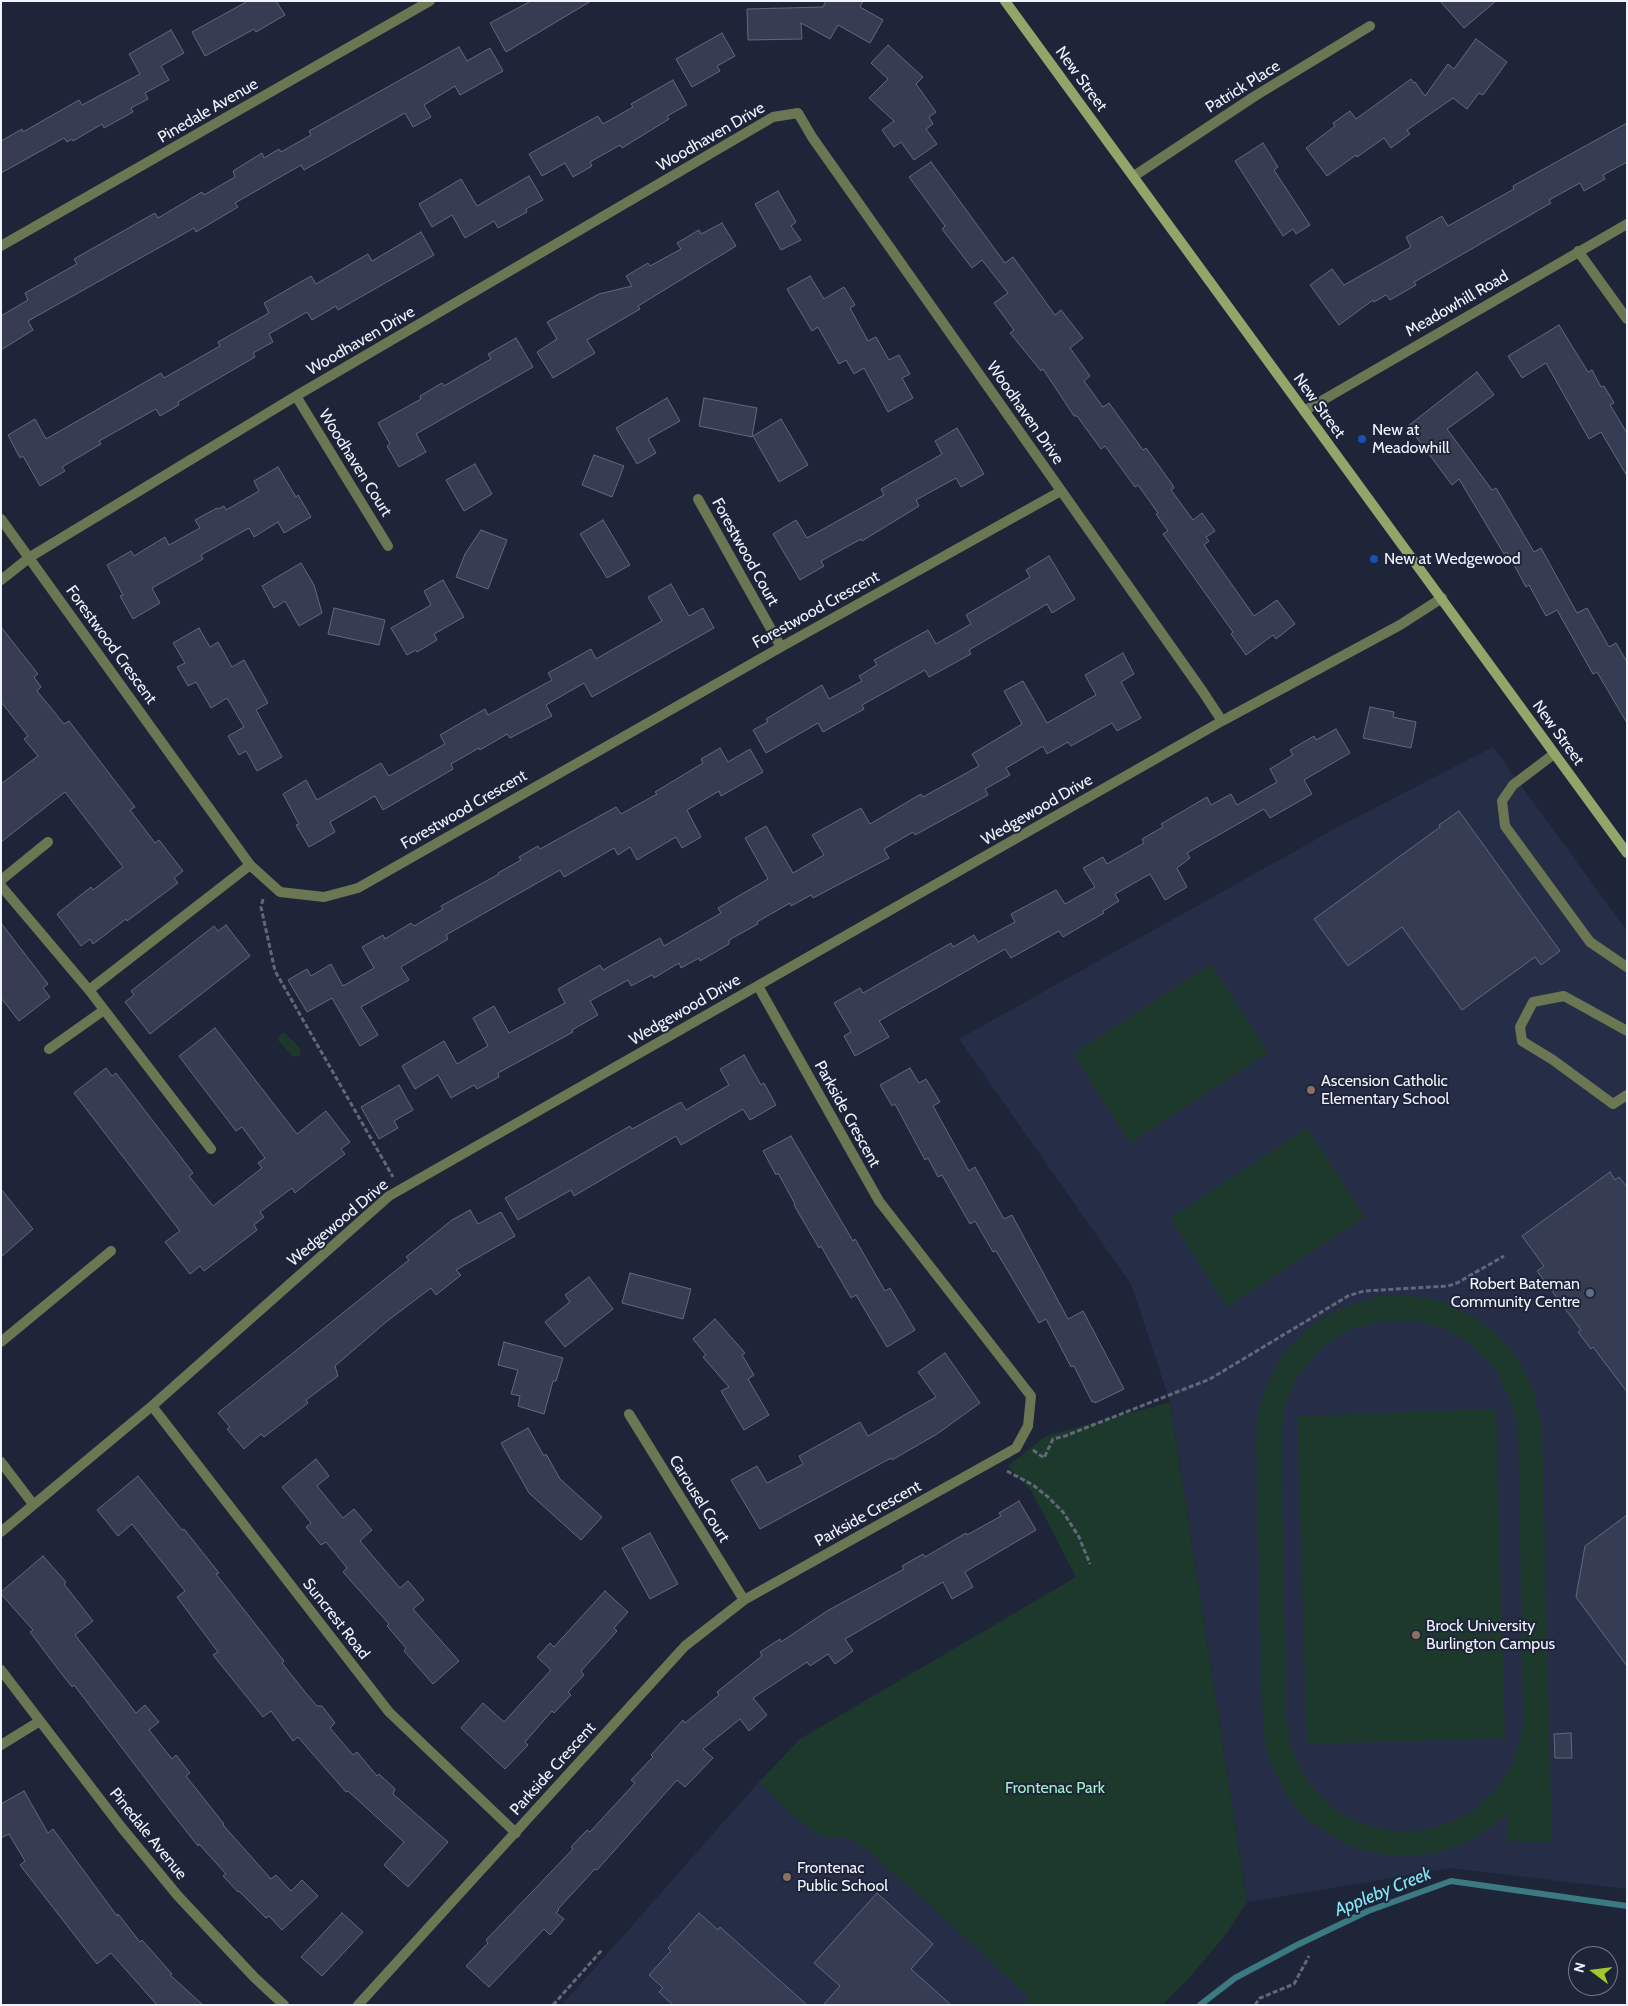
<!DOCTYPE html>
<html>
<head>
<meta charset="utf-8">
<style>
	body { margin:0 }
	#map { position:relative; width:1628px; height:2006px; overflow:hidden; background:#1f2539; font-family:Cabin,sans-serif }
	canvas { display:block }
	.frame { position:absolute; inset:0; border:2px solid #f0f4ff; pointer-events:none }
	.north { position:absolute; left:1568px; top:1946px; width:50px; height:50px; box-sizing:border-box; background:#1f2539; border:1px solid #737888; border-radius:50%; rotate:285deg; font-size:14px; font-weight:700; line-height:20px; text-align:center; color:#f0f4ff }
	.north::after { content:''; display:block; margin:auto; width:18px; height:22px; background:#a1c92a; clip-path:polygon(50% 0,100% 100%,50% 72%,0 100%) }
</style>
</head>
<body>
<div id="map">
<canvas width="1628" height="2006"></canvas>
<div class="frame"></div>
<div class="north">N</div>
</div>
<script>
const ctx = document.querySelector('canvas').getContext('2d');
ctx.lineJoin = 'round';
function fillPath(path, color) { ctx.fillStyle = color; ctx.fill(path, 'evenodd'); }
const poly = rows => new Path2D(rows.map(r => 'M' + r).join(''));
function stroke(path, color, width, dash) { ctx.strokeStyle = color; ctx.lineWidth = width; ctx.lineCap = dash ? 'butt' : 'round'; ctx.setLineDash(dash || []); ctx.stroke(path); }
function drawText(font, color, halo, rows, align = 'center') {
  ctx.font = font + ' Cabin,sans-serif'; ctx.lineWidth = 4; ctx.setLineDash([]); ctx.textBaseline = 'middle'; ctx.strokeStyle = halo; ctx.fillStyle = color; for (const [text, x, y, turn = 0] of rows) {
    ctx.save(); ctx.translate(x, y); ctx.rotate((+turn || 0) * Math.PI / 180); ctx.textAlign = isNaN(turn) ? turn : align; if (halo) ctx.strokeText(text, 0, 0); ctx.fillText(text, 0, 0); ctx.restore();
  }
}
const built = poly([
	[1493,747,1627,931,1627,1889,1451,1868,1247,1902,1170,1402,1131,1284,959,1039,1340,826],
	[759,1782,793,1815,845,1836,865,1848,932,1907,1030,1997,1024,2005,562,2005]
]);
const green = poly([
	[1211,964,1268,1053,1130,1143,1073,1054],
	[285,1033,300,1048,300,1055,293,1057,278,1040,280,1034],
	[1307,1128,1365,1217,1227,1307,1170,1218],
	[1379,1296,1414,1296,1445,1302,1472,1316,1494,1331,1518,1359,1534,1392,1542,1430,1552,1842,1508,1841,1507,1814,1490,1828,1466,1843,1434,1854,1391,1856,1362,1850,1340,1841,1305,1818,1286,1794,1269,1759,1263,1731,1256,1440,1257,1418,1264,1393,1282,1355,1308,1327,1337,1310],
	[1383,1321,1417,1321,1443,1328,1470,1343,1496,1370,1508,1395,1518,1424,1523,1718,1521,1736,1512,1766,1495,1791,1470,1813,1438,1827,1410,1832,1386,1830,1367,1825,1341,1814,1321,1797,1303,1774,1290,1745,1286,1716,1281,1435,1285,1404,1298,1376,1319,1350,1350,1329],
	[1170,1402,1247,1902,1227,1933,1190,1977,1162,2005,1024,2005,1029,1997,932,1907,865,1848,845,1836,824,1838,793,1815,759,1782,800,1739,1076,1577,1032,1492,1008,1466,1046,1436],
	[1496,1409,1505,1738,1307,1744,1297,1416]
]);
const stream = poly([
	[1200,2005,1235,1978,1297,1945,1368,1911,1451,1881,1627,1906]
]);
const building = poly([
	[248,1,276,1,285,15,256,32,254,29,205,56,192,32,248,1],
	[531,1,591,1,506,52,490,23,531,1],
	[826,1,863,1,860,7,883,20,870,43,838,25,830,39,801,23,802,39,748,40,747,9,823,7,826,1],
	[1440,1,1496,1,1464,28,1440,1],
	[171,30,184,53,161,66,169,80,145,93,148,99,131,108,133,112,104,128,102,124,73,141,72,139,67,142,64,138,1,173,1,141,22,129,23,132,79,100,82,105,140,74,129,54,171,30],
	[722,33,735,56,717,66,720,71,692,87,676,59,722,33],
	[1476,39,1507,62,1483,95,1479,93,1467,109,1453,98,1407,130,1410,134,1391,148,1384,138,1357,157,1356,155,1327,176,1306,148,1335,126,1333,123,1350,111,1356,119,1411,79,1414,83,1415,82,1425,96,1448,64,1454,69,1476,39],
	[888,45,923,77,916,84,936,112,929,117,933,124,926,129,937,144,914,160,901,142,894,147,882,130,894,121,869,98,888,79,871,63,888,45],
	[459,47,467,61,490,48,503,71,460,95,455,86,424,105,431,117,413,127,405,113,304,170,301,165,235,203,238,207,196,232,194,228,28,321,33,330,1,350,1,316,28,300,25,293,77,264,74,259,155,213,158,218,202,192,204,195,235,177,233,171,262,153,264,158,279,149,281,152,311,135,309,131,459,47],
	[673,80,687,105,667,116,669,119,622,148,620,145,590,162,592,166,573,177,565,163,542,176,529,154,598,116,603,124,633,107,631,104,673,80],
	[1627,123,1627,162,1603,175,1605,179,1584,191,1580,183,1549,200,1551,203,1416,281,1414,282,1416,285,1390,300,1386,295,1374,302,1373,300,1339,325,1310,285,1332,269,1344,285,1411,247,1406,237,1442,216,1448,226,1514,189,1513,186,1627,123],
	[1263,143,1278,167,1274,170,1310,225,1296,234,1293,229,1283,236,1235,161,1263,143],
	[931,162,1005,263,1013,257,1055,315,1061,310,1083,338,1070,348,1090,376,1084,381,1103,407,1109,403,1143,450,1146,448,1172,484,1174,488,1171,490,1193,520,1202,513,1215,531,1206,537,1209,541,1204,545,1254,616,1277,600,1295,624,1276,639,1273,635,1246,655,1231,634,1233,632,1163,534,1168,531,1156,514,1158,513,1138,485,1135,487,1105,446,1101,449,1077,416,1074,416,1043,369,1041,371,1010,333,1014,330,994,303,1008,293,982,260,972,268,942,229,945,226,909,177,931,162],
	[529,176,543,200,526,209,527,212,498,228,494,221,465,238,452,215,432,227,419,204,461,179,477,206,529,176],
	[778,191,796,222,791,226,801,240,781,250,755,204,778,191],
	[722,223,736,246,638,306,640,309,587,340,595,353,553,378,537,352,557,339,547,322,599,294,632,286,626,276,648,263,650,266,681,249,677,243,699,230,701,234,722,223],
	[421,232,434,255,338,310,336,306,312,320,307,312,269,334,273,342,253,353,255,357,178,402,179,405,160,416,156,409,99,441,101,444,62,467,65,471,40,486,23,456,20,458,8,435,35,419,46,439,161,373,164,378,220,346,218,342,269,313,264,303,311,276,316,284,368,254,372,261,421,232],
	[810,276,824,299,844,287,855,305,850,308,868,341,876,337,889,360,899,355,910,374,902,378,913,398,888,412,864,368,854,374,846,360,839,364,818,327,812,331,787,289,810,276],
	[1559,325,1588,372,1592,370,1601,387,1604,386,1614,403,1610,405,1627,433,1627,476,1601,432,1589,439,1546,363,1522,378,1508,356,1559,325],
	[516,338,533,367,416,434,426,452,399,467,387,446,390,444,378,423,421,399,420,396,442,383,444,386,491,359,488,354,516,338],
	[1477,372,1494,395,1447,429,1492,490,1496,488,1534,552,1541,548,1577,613,1587,608,1609,647,1616,643,1627,662,1627,723,1597,672,1593,674,1557,610,1546,616,1529,585,1526,587,1507,552,1504,554,1459,479,1452,485,1408,426,1477,372],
	[667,398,680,421,648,439,656,453,637,464,616,428,667,398],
	[704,398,757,408,752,437,699,426,704,398],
	[781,419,808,465,779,482,753,436,781,419],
	[957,428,984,474,961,487,956,478,916,500,919,506,862,541,861,539,821,561,824,566,800,580,773,534,796,520,807,538,884,495,881,489,942,454,935,441,957,428],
	[594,455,624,466,612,497,582,485,594,455],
	[475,464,492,494,464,511,446,480,475,464],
	[278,467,296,497,298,495,311,517,284,533,278,522,254,537,249,528,201,555,203,559,152,588,160,603,133,619,120,596,123,595,107,565,131,551,134,556,165,537,169,545,200,528,195,520,217,508,218,509,224,506,226,510,259,491,254,481,278,467],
	[603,520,630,565,607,578,580,534,603,520],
	[481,530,507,540,488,589,456,577,465,554,481,530],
	[1049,556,1075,599,1052,613,1047,604,969,650,971,654,929,677,925,670,862,705,864,709,823,732,818,723,766,753,753,730,768,722,766,719,822,685,829,699,862,681,859,676,877,665,874,660,928,630,936,644,971,624,966,615,1030,577,1026,570,1049,556],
	[301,563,314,585,322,613,299,626,285,601,274,608,262,586,301,563],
	[443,580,464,617,434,634,437,640,417,652,416,650,407,655,391,628,431,605,424,591,443,580],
	[671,584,689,616,703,608,714,628,592,697,584,683,546,705,552,716,510,738,507,734,480,750,479,748,451,764,453,769,383,810,375,796,330,822,335,832,309,847,296,825,299,824,283,794,306,780,317,800,381,763,389,776,445,744,440,735,485,709,488,715,552,680,548,673,591,649,596,659,662,621,648,597,671,584],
	[334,608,385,620,379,645,328,634,334,608],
	[1,627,38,674,34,677,41,687,37,691,64,724,69,721,135,807,130,810,155,843,159,840,183,871,174,878,178,883,127,921,126,919,93,944,90,939,81,946,57,914,91,887,93,890,123,867,65,792,1,842,1,784,38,756,24,739,28,736,1,702,1,627],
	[199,628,210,647,218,642,232,667,244,660,268,703,256,710,282,757,257,771,246,751,239,755,228,736,244,727,227,698,211,708,196,682,188,686,177,667,185,663,173,643,199,628],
	[1123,653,1134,674,1121,682,1141,718,1117,731,1112,723,1071,746,1068,742,1047,754,1043,746,1006,768,1010,775,985,789,988,795,915,835,913,832,884,849,889,858,813,898,811,895,791,906,790,903,757,922,758,924,729,940,729,944,700,961,699,958,681,968,679,963,654,978,652,975,631,986,628,980,590,1001,598,1015,572,1030,573,1032,498,1073,499,1077,477,1089,474,1085,451,1098,438,1075,415,1089,402,1066,444,1041,457,1064,488,1046,473,1018,494,1006,509,1033,565,1003,558,989,600,965,603,970,660,938,664,946,721,913,718,908,768,879,745,838,766,826,793,873,824,855,812,835,861,808,870,824,921,794,923,797,979,766,972,754,1022,724,1004,691,1023,681,1047,723,1096,695,1085,675,1123,653],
	[1370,707,1394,712,1393,717,1416,722,1411,748,1363,738,1370,707],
	[1336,729,1350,753,1304,780,1312,794,1270,818,1264,809,1187,853,1190,858,1177,868,1187,887,1165,900,1150,874,1115,894,1119,901,1103,911,1104,913,1063,937,1059,931,1011,958,1005,949,879,1021,889,1037,855,1056,844,1036,851,1032,834,1003,860,988,863,993,951,943,953,947,974,935,978,942,1015,922,1011,914,1056,890,1065,904,1095,887,1083,868,1103,857,1107,864,1144,843,1142,839,1163,827,1161,824,1207,797,1211,805,1231,794,1237,805,1277,782,1270,769,1293,755,1290,750,1314,736,1316,740,1336,729],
	[720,748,728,762,750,749,763,772,721,796,719,791,687,810,701,837,682,848,676,837,637,860,630,847,618,855,614,848,564,877,560,870,446,935,448,939,401,967,409,980,361,1007,378,1035,360,1046,332,998,307,1012,288,980,307,969,311,976,331,964,343,986,374,968,362,947,383,935,385,939,411,923,414,926,443,909,441,906,499,874,498,873,521,860,519,857,538,846,540,849,616,807,621,814,657,794,655,792,703,763,701,759,720,748],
	[1459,811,1560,951,1541,965,1535,957,1462,1010,1402,927,1348,966,1314,919,1440,827,1439,825,1459,811],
	[1,923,48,984,43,988,50,997,19,1021,1,998,1,923],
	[226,925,250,956,150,1034,125,1002,134,995,131,991,214,926,218,931,226,925],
	[215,1028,297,1134,326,1111,350,1142,341,1149,345,1154,312,1179,295,1193,292,1188,260,1212,264,1217,254,1225,257,1230,204,1271,200,1266,190,1274,165,1242,180,1231,74,1093,106,1068,112,1076,116,1073,193,1173,189,1176,213,1206,262,1168,258,1163,265,1158,242,1127,236,1131,179,1056,215,1028],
	[744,1055,761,1085,764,1083,776,1105,750,1120,743,1109,681,1145,676,1136,574,1196,571,1190,518,1220,505,1198,630,1126,632,1129,681,1102,686,1110,729,1085,720,1069,744,1055],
	[910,1068,919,1083,926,1079,940,1102,933,1106,969,1171,975,1167,1004,1219,1012,1215,1068,1319,1083,1311,1124,1389,1095,1403,1094,1401,1092,1402,1074,1366,1071,1367,1046,1319,1039,1323,996,1251,993,1252,975,1221,970,1224,942,1175,938,1177,928,1158,925,1160,895,1104,892,1106,880,1085,910,1068],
	[399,1085,413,1110,394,1121,398,1128,379,1139,361,1107,399,1085],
	[791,1136,853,1241,855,1239,885,1291,890,1288,915,1330,887,1347,856,1295,851,1298,821,1246,819,1248,794,1205,795,1204,778,1173,776,1175,763,1151,791,1136],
	[1610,1172,1615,1180,1619,1177,1627,1187,1627,1392,1593,1347,1591,1349,1578,1332,1581,1330,1537,1271,1544,1266,1522,1236,1610,1172],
	[1,1189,33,1229,1,1257,1,1189],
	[470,1210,478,1224,501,1212,515,1236,456,1270,461,1275,436,1295,431,1288,386,1322,335,1366,338,1376,306,1400,308,1403,264,1437,261,1434,244,1449,227,1429,230,1427,218,1413,409,1260,406,1257,452,1220,470,1210],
	[630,1273,691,1289,683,1319,622,1303,630,1273],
	[589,1277,613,1309,565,1347,545,1322,570,1302,565,1295,589,1277],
	[715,1319,745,1353,742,1355,754,1375,748,1379,769,1415,744,1430,721,1391,729,1387,703,1357,706,1355,693,1339,715,1319],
	[504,1342,563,1358,556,1381,553,1381,544,1414,518,1406,520,1396,511,1394,518,1370,498,1365,504,1342],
	[945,1353,980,1403,937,1434,892,1460,891,1458,760,1529,731,1480,757,1466,767,1483,803,1464,799,1456,860,1422,868,1436,936,1397,918,1372,945,1353],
	[528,1428,544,1456,546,1454,560,1479,602,1517,581,1540,529,1493,501,1443,528,1428],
	[316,1459,329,1476,317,1486,343,1518,354,1509,372,1530,360,1541,400,1588,408,1581,424,1600,413,1609,459,1661,433,1684,404,1651,406,1648,387,1626,389,1624,343,1572,347,1568,326,1542,321,1545,306,1527,311,1523,282,1487,316,1459],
	[138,1476,182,1530,184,1529,219,1573,216,1574,284,1661,282,1663,305,1692,317,1706,322,1706,335,1723,330,1728,353,1755,357,1752,377,1776,379,1774,395,1789,393,1794,448,1842,408,1887,384,1865,404,1842,348,1791,346,1792,298,1737,293,1741,271,1711,263,1717,213,1655,218,1652,177,1597,185,1591,132,1524,118,1536,97,1510,138,1476],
	[1019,1501,1036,1530,965,1572,973,1587,952,1599,943,1582,845,1639,853,1651,835,1664,828,1654,810,1666,807,1662,753,1698,767,1715,749,1731,740,1719,703,1749,713,1758,685,1787,677,1780,597,1870,595,1869,558,1909,559,1910,556,1913,564,1919,550,1935,544,1929,489,1987,466,1966,488,1943,486,1940,573,1849,571,1847,587,1830,590,1832,635,1783,631,1780,653,1757,651,1755,683,1720,685,1723,719,1695,717,1692,762,1656,760,1652,780,1639,781,1642,827,1611,904,1569,902,1566,923,1554,925,1557,966,1533,967,1535,1001,1516,999,1513,1019,1501],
	[1627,1515,1627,1666,1576,1597,1585,1546,1627,1515],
	[650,1533,678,1584,650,1599,622,1548,650,1533],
	[43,1556,66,1582,64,1584,93,1621,75,1635,136,1713,145,1705,159,1722,149,1730,172,1759,176,1755,190,1773,186,1776,224,1824,223,1825,271,1879,276,1875,291,1891,302,1880,318,1896,282,1930,269,1916,266,1918,239,1891,238,1892,223,1876,226,1874,199,1844,198,1846,168,1808,74,1685,72,1687,58,1669,30,1632,33,1630,1,1594,1,1592,43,1556],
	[605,1591,628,1612,614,1628,617,1631,581,1671,584,1675,568,1692,571,1695,554,1713,552,1711,525,1742,528,1745,505,1769,461,1728,483,1703,504,1722,551,1670,537,1657,550,1643,554,1647,605,1591],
	[1571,1733,1572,1758,1555,1758,1554,1734,1571,1733],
	[24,1791,48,1833,53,1829,117,1916,118,1914,140,1942,142,1940,172,1974,170,1975,203,2005,157,2005,111,1953,97,1964,20,1865,25,1861,9,1834,1,1838,1,1804,24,1791],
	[877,1893,933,1944,911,1969,951,2005,823,2005,840,1986,814,1963,877,1893],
	[342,1913,363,1932,322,1976,301,1957,342,1913],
	[699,1913,718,1930,720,1927,807,2005,673,2005,659,1992,663,1988,649,1975,671,1951,668,1948,699,1913]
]);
const path = poly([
	[263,899,261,907,275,971,393,1177],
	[1033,1450,1044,1458,1053,1439,1065,1436,1210,1379,1348,1296,1364,1291,1448,1286,1457,1283,1504,1256],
	[1007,1471,1033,1485,1048,1497,1063,1512,1079,1537,1090,1564],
	[553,2005,602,1950],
	[1255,2005,1260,1998,1294,1984,1309,1956]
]);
const service = poly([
	[1,580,30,557],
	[1554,754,1513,785,1502,801,1505,826,1590,942,1627,967],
	[1,880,48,842],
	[1,886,89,990,211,1149],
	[89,990,250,865],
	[1627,1031,1564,996,1533,1002,1520,1027,1522,1041,1553,1060,1613,1104,1627,1095],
	[49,1049,104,1010]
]);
const minor = poly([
	[1134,176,1255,96,1370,26],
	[1578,251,1627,319],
	[296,396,388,546],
	[1304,411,1627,224],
	[698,499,781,647],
	[1,519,250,865,280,892,324,897,358,888,781,647,1061,491],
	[30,557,296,396,773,117,798,113,812,137,1203,692,1222,721],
	[1,1342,111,1251],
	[152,1406,389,1712,516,1833],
	[629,1414,744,1600],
	[1,1462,33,1504],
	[1,1532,152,1406,389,1196,1222,721,1400,625,1442,598],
	[1,1745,40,1721],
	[358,2005,685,1646,744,1600,1016,1448,1028,1426,1031,1396,879,1201,758,986]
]);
const tertiary = poly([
	[1,246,430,1],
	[1,1670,122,1828,178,1896,254,1977,284,2005]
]);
const secondary = poly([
	[1005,1,1627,853]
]);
const markers = [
	[1362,439,5,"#1a4fb4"],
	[1374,559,5,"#1a4fb4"],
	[1311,1090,5,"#8d6e63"],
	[1590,1293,5,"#5c6f8a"],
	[1416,1635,5,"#8d6e63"],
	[787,1877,5,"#8d6e63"]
];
const streetNames = [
	["New Street",1081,79,54],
	["Patrick Place",1243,87,-32],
	["Pinedale Avenue",208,111,-30],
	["Woodhaven Drive",711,137,-30],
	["Meadowhill Road",1457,304,-30],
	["Woodhaven Drive",361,341,-30],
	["New Street",1319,406,54],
	["Woodhaven Drive",1025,413,55],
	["Woodhaven Court",355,463,58],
	["Forestwood Court",745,552,61],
	["Forestwood Crescent",816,610,-29],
	["Forestwood Crescent",111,645,54],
	["New Street",1558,733,54],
	["Forestwood Crescent",464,810,-30],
	["Wedgewood Drive",1037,810,-30],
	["Wedgewood Drive",685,1010,-30],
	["Parkside Crescent",847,1114,61],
	["Wedgewood Drive",338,1223,-40],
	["Carousel Court",699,1499,58],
	["Parkside Crescent",868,1514,-29],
	["Suncrest Road",336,1619,52],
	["Parkside Crescent",553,1769,-48],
	["Pinedale Avenue",148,1834,51]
];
const poiNames = [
	["New at",1372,430],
	["Meadowhill",1372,448],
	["New at Wedgewood",1384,559],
	["Ascension Catholic",1321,1081],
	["Elementary School",1321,1099],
	["Robert Bateman",1580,1284,"right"],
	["Community Centre",1580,1302,"right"],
	["Brock University",1426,1626],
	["Burlington Campus",1426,1644],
	["Frontenac",797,1868],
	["Public School",797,1886]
];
const parkNames = [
	["Frontenac Park",1055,1788]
];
const waterNames = [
	["Appleby Creek",1383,1892,-22]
];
fillPath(built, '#262e47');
fillPath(green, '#1c392b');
stroke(stream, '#3b7a82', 6);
fillPath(building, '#363c52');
stroke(building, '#616980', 1);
stroke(path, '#626779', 3, [5, 2.5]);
stroke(service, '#6b7752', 10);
stroke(minor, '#6b7752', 10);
stroke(tertiary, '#6b7752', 10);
stroke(secondary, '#93a669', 10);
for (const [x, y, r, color] of markers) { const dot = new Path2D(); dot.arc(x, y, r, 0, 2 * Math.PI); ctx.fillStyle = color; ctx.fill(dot); stroke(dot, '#1f2539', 2); }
drawText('16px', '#f0f4ff', '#1f2539', streetNames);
drawText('16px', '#f0f4ff', '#1f2539', poiNames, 'left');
drawText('16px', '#a2f1c9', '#1f2539', parkNames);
drawText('italic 18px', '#84e8f6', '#1f2539', waterNames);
</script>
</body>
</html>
